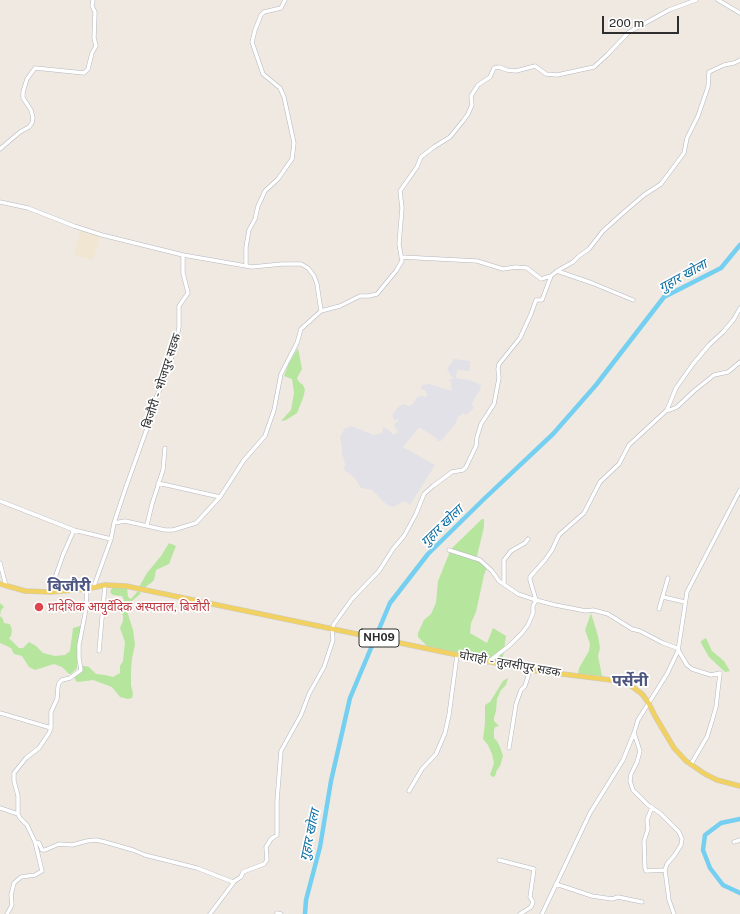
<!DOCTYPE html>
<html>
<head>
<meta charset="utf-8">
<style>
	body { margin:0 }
	#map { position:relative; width:740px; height:914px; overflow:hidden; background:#efe9e1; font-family:"Public Sans",sans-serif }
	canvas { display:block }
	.scale { position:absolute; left:602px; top:16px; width:77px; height:18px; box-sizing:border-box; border:2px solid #2e2e2e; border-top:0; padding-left:5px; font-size:12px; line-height:14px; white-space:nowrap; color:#2e2e2e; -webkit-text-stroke:3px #fff; paint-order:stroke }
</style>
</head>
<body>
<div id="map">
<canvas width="740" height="914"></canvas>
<div class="scale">200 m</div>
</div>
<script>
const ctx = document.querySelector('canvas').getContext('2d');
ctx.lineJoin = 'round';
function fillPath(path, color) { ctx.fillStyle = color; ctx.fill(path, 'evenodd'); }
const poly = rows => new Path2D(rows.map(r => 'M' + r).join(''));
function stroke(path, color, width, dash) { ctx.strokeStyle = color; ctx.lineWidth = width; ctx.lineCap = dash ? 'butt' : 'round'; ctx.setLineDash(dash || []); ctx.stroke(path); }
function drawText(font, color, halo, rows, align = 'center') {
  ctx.font = font + ' "Public Sans","Noto Sans Devanagari",sans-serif'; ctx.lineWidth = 3.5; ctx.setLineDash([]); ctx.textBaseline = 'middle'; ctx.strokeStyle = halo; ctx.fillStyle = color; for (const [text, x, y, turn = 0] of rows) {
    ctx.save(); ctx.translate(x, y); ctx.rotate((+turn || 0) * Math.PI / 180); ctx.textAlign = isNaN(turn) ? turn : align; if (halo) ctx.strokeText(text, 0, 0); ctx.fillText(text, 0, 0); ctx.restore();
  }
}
const industrial = poly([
	[454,359,470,361,470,371,457,370,456,378,470,380,481,385,480,390,473,401,472,404,474,408,466,415,463,413,461,416,459,415,455,424,441,441,438,441,435,437,420,428,418,428,414,434,403,447,435,465,410,505,405,501,393,507,387,505,372,490,361,488,355,478,344,470,345,464,342,453,342,448,340,437,345,428,352,426,373,435,382,433,383,428,386,428,394,435,398,432,395,427,394,424,398,421,398,418,396,420,394,420,392,415,397,408,404,404,409,406,413,404,416,398,420,396,427,397,427,395,425,390,421,389,422,385,429,384,452,391,451,383,449,380,454,378,451,376,447,369,451,364]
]);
const education = poly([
	[81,230,100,236,93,260,74,255]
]);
const green = poly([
	[298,348,302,369,297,378,299,382,303,385,305,390,303,398,297,413,286,420,281,421,291,410,294,393,292,379,284,376,289,363],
	[482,519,484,519,484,527,477,556,478,559,488,565,484,575,476,612,471,623,470,633,487,643,493,628,506,636,502,663,427,646,418,637,418,633,424,620,431,614,436,603,438,581,451,549],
	[169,543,176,546,169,564,156,570,154,580,151,583,144,588,139,587,147,573,161,556],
	[116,587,127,588,128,597,131,599,138,591,141,593,130,603,127,611,133,630,135,645,132,658,131,671,131,685,133,694,132,698,128,699,120,697,112,687,93,680,78,682,76,681,74,677,75,675,81,672,83,666,85,666,89,667,96,674,105,675,113,677,120,673,120,666,123,661,125,642,120,628,123,621,123,615,118,611,119,607,124,600,122,596,113,595,110,592,112,588],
	[0,603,4,607,1,610,0,616,3,619,4,623,10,624,12,630,11,636,9,638,19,648,23,648,29,642,36,646,43,653,55,656,65,655,70,651,73,628,80,626,81,627,77,660,77,668,71,674,69,674,62,667,54,664,35,670,29,667,22,656,14,654,11,648,0,643],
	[591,613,598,636,600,648,598,656,602,676,578,674,579,668,589,651,590,644,585,630],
	[706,638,712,651,724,661,730,671,725,672,709,657,701,643,701,641],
	[508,678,506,685,501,690,497,699,496,711,494,718,494,721,499,726,495,727,494,730,494,738,497,741,500,747,503,756,500,766,497,770,495,776,493,777,490,775,494,763,492,754,488,745,483,739,485,723,485,705,490,702,503,681]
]);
const river = poly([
	[740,819,721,823,705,835,703,850,710,868,723,885,740,893],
	[305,914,306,900,320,847,331,781,350,698,390,603,428,554,484,499,553,434,596,385,664,297,721,268,740,245]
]);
const minor = poly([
	[718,0,740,13],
	[0,149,20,132,29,127,32,123,33,118,31,110,23,98,23,92,27,79,35,68,84,73,88,69,92,53,96,46,94,38,95,12,92,6,93,0],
	[0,202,28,208,74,226,102,235,183,255],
	[401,257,477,261,503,269,516,267,527,268,541,279,551,276],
	[246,266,252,267,282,264,301,264,308,268,314,276,317,284,321,311],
	[557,271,592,283,633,300],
	[667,410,670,410,677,407,694,391,714,375,728,372,740,362],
	[158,483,220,497],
	[0,501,74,530,111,539],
	[114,523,125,521,165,530,173,530,196,523,220,497,244,460,265,436,274,410,281,374,297,343,301,329,321,311,340,306,360,296,369,296,377,294,396,271,402,261,399,244,402,208,400,191,417,167,421,157,434,147,450,137,463,121,468,114,472,105,471,96,478,85,490,77,494,68,499,67,507,70,516,71,535,66,546,74,557,75,594,67,607,55,629,32,669,10,696,0],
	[147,525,152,504,163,470,165,448],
	[449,550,480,560,492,571,499,581,518,594,536,600,555,605,586,611,593,610,608,614,632,629,640,631,663,643,677,648,687,665,692,669,711,675,720,673,716,707,712,721,707,737,691,764],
	[0,563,6,586],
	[504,584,504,560,511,551,525,543,528,539],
	[94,586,111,539,114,523,126,487,150,420,155,400,163,383,175,347,179,327,179,306,188,293,183,273,183,255,246,266,246,247,249,230,255,219,258,206,265,191,278,179,292,159,294,143,284,97,280,88,263,74,252,42,255,30,261,15,264,12,281,8,285,0],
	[50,592,63,555,74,530],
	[663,597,685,602],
	[659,609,668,578],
	[99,651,105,585],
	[488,662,510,645,522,633,528,625,533,613,533,606,536,600,530,580,530,577,545,560,552,550,559,535,584,513,600,482,619,464,629,445,667,410,676,388,693,364,709,345,723,332,734,319,740,308],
	[0,713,51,728],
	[634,733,640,751,637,762,631,774,630,781,633,790,648,805,660,813,679,832,682,839,681,845,674,856,667,864,665,870,669,900,674,914],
	[509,748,516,704,521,690,525,686,530,670],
	[409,791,422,769,436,754,445,733,449,715,457,655],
	[652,807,647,820,648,829,644,841,645,868,646,871,665,870],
	[0,808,18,814],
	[35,842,39,843,42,850,45,850,59,844,72,845,87,841,96,840,105,842,133,850,145,855,197,868,233,882,241,877,243,872,264,864,267,860,266,847,271,839,277,835,277,801,281,751,301,715,309,694,324,667,333,640,332,629,334,624,352,599,379,571,393,549,404,536,416,514,424,494,433,486,452,472,463,470,466,467,476,446,477,437,481,424,494,404,499,378,498,369,499,364,520,338,531,314,536,300,542,300,551,276,557,271,573,262,579,256,589,249,603,231,623,213,644,195,661,184,684,153,687,138,698,116,708,87,709,72,724,65,734,63,740,60],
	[734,842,740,840],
	[499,860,534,869,530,897,533,902,531,907,520,914],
	[556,884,592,896,612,899,618,897,642,902],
	[277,913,281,914],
	[7,914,12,905,11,895,14,883,21,877,35,875,42,871,35,842,27,825,20,818,18,814,18,796,14,781,14,773,26,758,39,748,49,733,51,728,51,712,57,699,58,687,59,683,62,680,70,678,81,670,79,658,79,645,86,609,87,589],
	[210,914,234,882],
	[542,914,590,813,623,760,634,733,638,720,667,674,678,651,687,592,740,490]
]);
const major = poly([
	[0,584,25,591,50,592,87,589,105,585,126,586,530,670,619,681,630,685,642,694,648,702,655,716,674,748,686,761,705,774,717,780,740,786]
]);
const markers = [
	[39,607,5,"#e0444e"]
];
const shields = [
	[379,638,40]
];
const shieldNames = [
	["NH09",379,638]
];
const streetNames = [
	["बिजौरी - भोजपुर सडक",162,381,-72],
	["घोराही - तुलसीपुर सडक",510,664,10]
];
const healthNames = [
	["प्रादेशिक आयुर्वेदिक अस्पताल, बिजौरी",48,607]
];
const waterNames = [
	["गुहार खोला",683,276,-29],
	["गुहार खोला",442,526,-44],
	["गुहार खोला",310,835,-78]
];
const districtNames = [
	["बिजौरी",69,586],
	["पर्सेनी",630,681]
];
fillPath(industrial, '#e3e1e8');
fillPath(education, '#f0e6d1');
fillPath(green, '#b6e59e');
stroke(river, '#75cff0', 4.5);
stroke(minor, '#b4b7c1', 4.5);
stroke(major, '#c9c9c9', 5.5);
stroke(minor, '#fff', 3.5);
stroke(major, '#f2d163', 4.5);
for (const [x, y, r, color] of markers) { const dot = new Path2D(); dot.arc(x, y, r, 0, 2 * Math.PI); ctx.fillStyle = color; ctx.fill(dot); stroke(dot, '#fff', 1.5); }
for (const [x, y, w] of shields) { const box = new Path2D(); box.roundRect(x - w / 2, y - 9, w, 18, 3); ctx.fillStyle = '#fff'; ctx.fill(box); stroke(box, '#2e2e2e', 1); }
drawText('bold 11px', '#2e2e2e', null, shieldNames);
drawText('12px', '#2e2e2e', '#fff', streetNames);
drawText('12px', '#be3a42', '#fff', healthNames, 'left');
drawText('italic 13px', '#0d6fa3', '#fff', waterNames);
drawText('bold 16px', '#4d5680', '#fff', districtNames);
</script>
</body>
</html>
